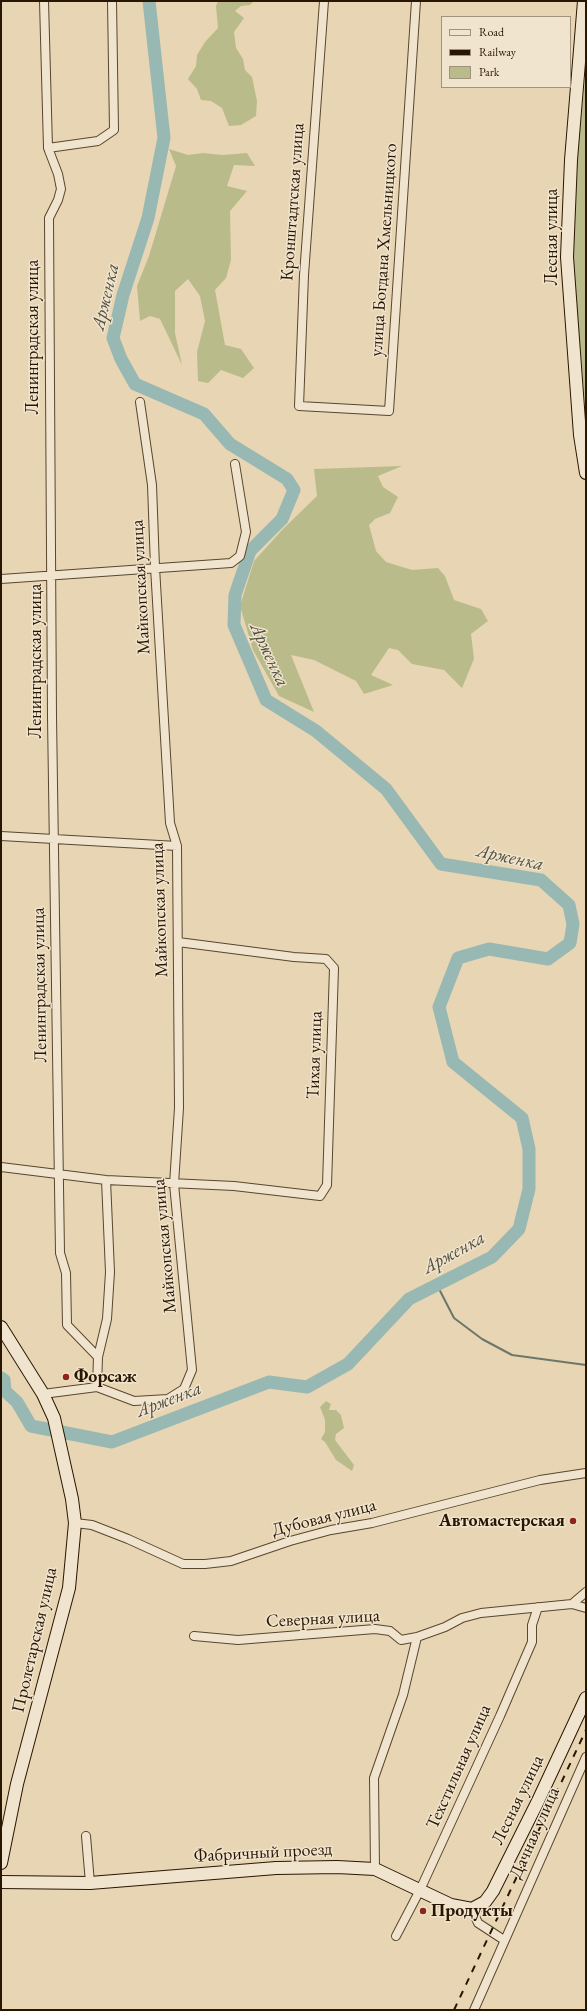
<!DOCTYPE html>
<html>
<head>
<meta charset="utf-8">
<style>
	body { margin:0 }
	#map { position:relative; width:587px; height:2011px; overflow:hidden; background:#e8d5b3; font-family:"EB Garamond",serif }
	canvas { display:block }
	.frame { position:absolute; inset:0; border:2px solid #291600; pointer-events:none }
	.legend { position:absolute; left:441px; top:16px; width:130px; height:72px; box-sizing:border-box; background:#f0e4ce; border:1px solid #a0927c; margin:0; padding:5px 7px; list-style:none; font-size:12px; color:#291600 }
	.legend li { display:flex; align-items:center; gap:8px; height:20px }
	.legend b { width:20px; border:1px solid #a0927c }
</style>
</head>
<body>
<div id="map">
<canvas width="587" height="2011"></canvas>
<div class="frame"></div>
<ul class="legend">
<li><b style="height:5px;background:#f0e4ce"></b>Road</li>
<li><b style="height:5px;background:#291600"></b>Railway</li>
<li><b style="height:11px;background:#b9bc8a"></b>Park</li>
</ul>
</div>
<script>
const ctx = document.querySelector('canvas').getContext('2d');
ctx.lineJoin = 'round';
function fillPath(path, color) { ctx.fillStyle = color; ctx.fill(path, 'evenodd'); }
const poly = rows => new Path2D(rows.map(r => 'M' + r).join(''));
function stroke(path, color, width, dash) { ctx.strokeStyle = color; ctx.lineWidth = width; ctx.lineCap = dash ? 'butt' : 'round'; ctx.setLineDash(dash || []); ctx.stroke(path); }
function drawText(font, color, halo, rows, align = 'center') {
  ctx.font = font + ' "EB Garamond",serif'; ctx.lineWidth = 3; ctx.setLineDash([]); ctx.textBaseline = 'middle'; ctx.strokeStyle = halo; ctx.fillStyle = color; for (const [text, x, y, turn = 0] of rows) {
    ctx.save(); ctx.translate(x, y); ctx.rotate((+turn || 0) * Math.PI / 180); ctx.textAlign = isNaN(turn) ? turn : align; if (halo) ctx.strokeText(text, 0, 0); ctx.fillText(text, 0, 0); ctx.restore();
  }
}
const green = poly([
	[218,1,254,1,250,5,241,6,235,11,244,18,234,32,236,48,243,59,245,70,252,77,257,101,256,116,241,125,229,126,222,108,211,101,201,100,197,89,188,79,196,66,197,55,205,42,218,28,216,6],
	[586,68,586,416,573,261,575,185],
	[169,149,188,155,203,153,223,155,247,153,255,166,234,165,227,186,247,191,230,211,231,260,226,278,215,290,225,345,241,349,254,368,243,378,221,370,208,383,198,381,197,352,205,321,200,296,188,279,175,291,175,333,182,365,160,319,150,316,140,321,137,286,149,256,176,166],
	[402,466,378,476,383,487,398,497,390,513,375,519,369,525,376,551,386,562,412,570,438,568,445,576,454,600,481,609,488,621,471,634,474,659,462,688,444,670,412,664,398,650,389,648,371,675,393,685,364,694,356,681,314,660,291,655,314,712,279,696,253,650,240,606,254,561,283,529,317,496,314,469],
	[326,1401,331,1404,329,1410,336,1410,341,1415,344,1428,336,1434,335,1440,354,1465,352,1471,336,1460,325,1442,321,1439,325,1432,325,1420,320,1407]
]);
const stream = poly([
	[437,1285,454,1318,482,1339,512,1355,586,1365]
]);
const river = poly([
	[1,1378,4,1380,5,1391,17,1402,31,1426,112,1442,269,1382,307,1387,348,1364,409,1299,492,1257,519,1229,529,1189,529,1149,522,1118,453,1062,439,1007,458,958,489,949,548,959,570,943,573,924,569,905,541,880,441,864,386,789,316,731,266,700,234,625,235,595,250,551,282,519,294,490,287,479,230,444,204,414,135,384,121,359,113,338,123,295,148,218,164,138,149,1]
]);
const street = poly([
	[44,1,48,148,58,174,61,189,58,200,49,218,52,717,60,1253,66,1273,67,1325,98,1357],
	[324,1,304,275,299,406,389,411,416,1],
	[48,148,98,141,114,130,112,1],
	[1,579,231,563,240,556,246,532,235,464],
	[1,836,177,846],
	[1,1167,106,1180,234,1186,320,1196,327,1185,334,968,326,959,294,957,178,942],
	[97,1387,134,1401,168,1399,184,1389,192,1370,174,1184,179,1108,177,846,170,823,155,567,152,485,140,402],
	[43,1394,97,1387,98,1357,107,1319,110,1272,106,1180],
	[75,1523,92,1525,128,1539,183,1564,205,1564,231,1561,290,1541,331,1530,372,1523,540,1480,586,1473],
	[572,1604,586,1608],
	[194,1636,238,1640,375,1629,390,1631,401,1640,417,1637,445,1627,462,1618,481,1613,572,1604,586,1592],
	[86,1836,90,1883],
	[375,1869,374,1778,403,1695,417,1637],
	[472,1909,478,1923,504,1940],
	[396,1936,420,1890,500,1716,532,1642,532,1625,538,1607],
	[474,2010,586,1757]
]);
const secondary = poly([
	[584,1,571,160,567,257,580,435,586,473],
	[1,1327,43,1394,54,1418,72,1499,75,1523,69,1588,17,1784,1,1863],
	[1,1882,90,1883,276,1868,337,1867,375,1869,451,1905,472,1909,485,1902,493,1891,538,1801,586,1698]
]);
const rail = poly([
	[454,2010,586,1730]
]);
const markers = [
	[66,1377,4,"#8f2418"],
	[573,1521,4,"#8f2418"],
	[423,1911,4,"#8f2418"]
];
const streetNames = [
	["Кронштадтская улица",293,202,-86],
	["Лесная улица",552,237,-90],
	["улица Богдана Хмельницкого",384,250,-86],
	["Ленинградская улица",33,337,-90],
	["Майкопская улица",141,587,-93],
	["Ленинградская улица",36,661,-90],
	["Майкопская улица",160,910,-92],
	["Ленинградская улица",40,985,-91],
	["Тихая улица",315,1055,-88],
	["Майкопская улица",165,1246,-95],
	["Дубовая улица",324,1518,-14],
	["Северная улица",323,1619,-3],
	["Пролетарская улица",35,1640,-77],
	["Техстильная улица",459,1767,-66],
	["Лесная улица",518,1800,-64],
	["Дачная улица",535,1833,-66],
	["Фабричный проезд",263,1853,-3]
];
const poiNames = [
	["Форсаж",74,1377],
	["Автомастерская",565,1521,"right"],
	["Продукты",431,1911]
];
const waterNames = [
	["Арженка",106,297,-77],
	["Арженка",269,655,65],
	["Арженка",510,858,12],
	["Арженка",454,1253,-29],
	["Арженка",169,1400,-21]
];
fillPath(green, '#b9bc8a');
stroke(stream, '#6c776b', 2);
stroke(river, '#98b8b3', 13);
stroke(street, '#59462d', 10);
stroke(secondary, '#291600', 14);
stroke(street, '#f0e4ce', 8);
stroke(secondary, '#f0e4ce', 12);
stroke(rail, '#291600', 2, [7, 7]);
for (const [x, y, r, color] of markers) { const dot = new Path2D(); dot.arc(x, y, r, 0, 2 * Math.PI); ctx.fillStyle = color; ctx.fill(dot); stroke(dot, '#f0e4ce', 1.5); }
drawText('18px', '#291600', '#f0e4ce', streetNames);
drawText('bold 18px', '#291600', '#f0e4ce', poiNames, 'left');
drawText('italic 19px', '#504f3f', '#f0e4ce', waterNames);
</script>
</body>
</html>
